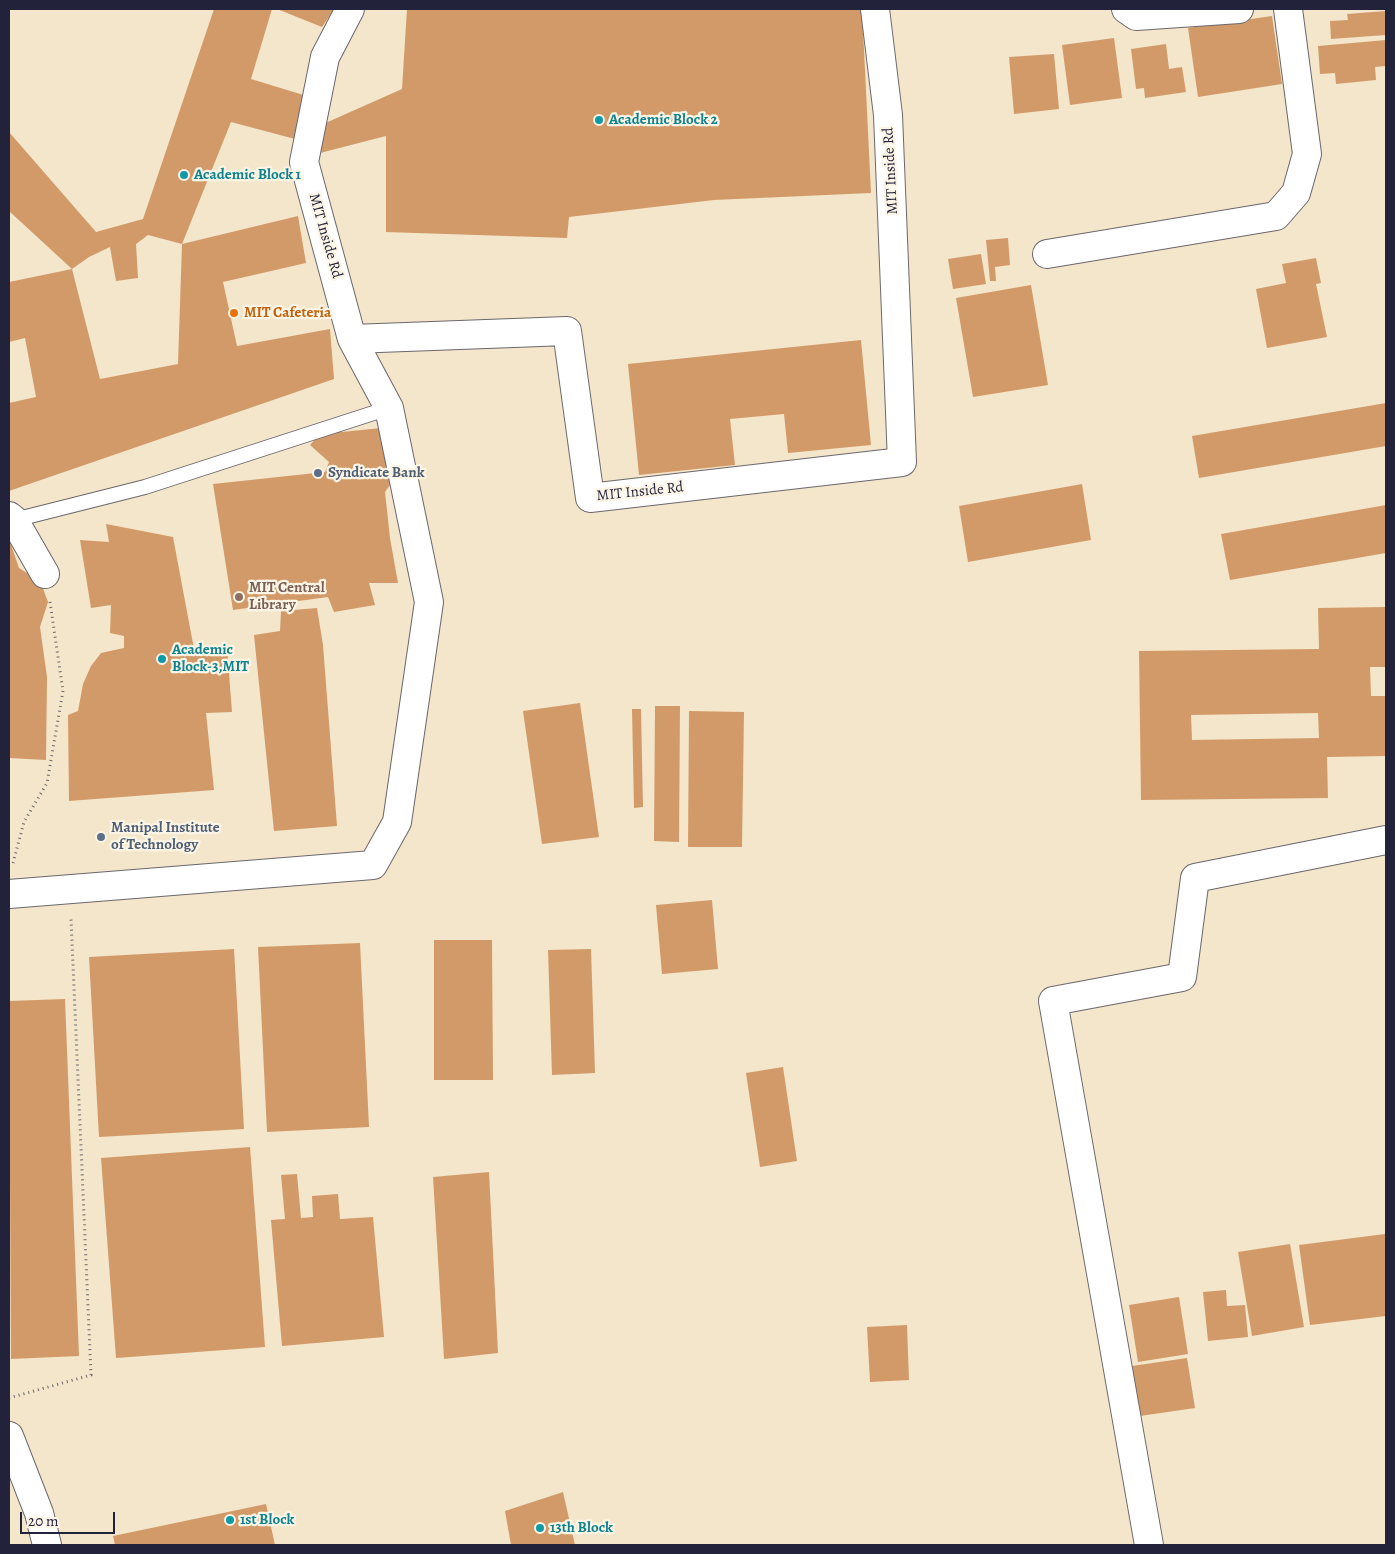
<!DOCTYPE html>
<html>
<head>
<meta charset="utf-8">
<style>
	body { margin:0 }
	#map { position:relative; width:1395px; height:1554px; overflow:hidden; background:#f3e6ca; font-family:Alegreya,serif }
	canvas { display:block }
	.frame { position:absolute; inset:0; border:10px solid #22223b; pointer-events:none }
	.scale { position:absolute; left:20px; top:1512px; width:95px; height:22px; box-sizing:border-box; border:2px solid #22223b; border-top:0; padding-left:6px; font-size:15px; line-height:18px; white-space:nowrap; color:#22223b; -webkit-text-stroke:4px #fcf5e5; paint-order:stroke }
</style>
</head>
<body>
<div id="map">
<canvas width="1395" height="1554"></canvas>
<div class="frame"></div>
<div class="scale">20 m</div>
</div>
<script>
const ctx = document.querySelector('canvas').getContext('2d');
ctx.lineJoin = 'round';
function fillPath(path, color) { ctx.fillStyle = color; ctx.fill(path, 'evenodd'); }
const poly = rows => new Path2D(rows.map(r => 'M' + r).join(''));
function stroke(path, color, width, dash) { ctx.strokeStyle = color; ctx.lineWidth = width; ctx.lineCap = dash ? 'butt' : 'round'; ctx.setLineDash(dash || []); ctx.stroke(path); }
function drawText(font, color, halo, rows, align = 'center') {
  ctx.font = font + ' Alegreya,serif'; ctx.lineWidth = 4.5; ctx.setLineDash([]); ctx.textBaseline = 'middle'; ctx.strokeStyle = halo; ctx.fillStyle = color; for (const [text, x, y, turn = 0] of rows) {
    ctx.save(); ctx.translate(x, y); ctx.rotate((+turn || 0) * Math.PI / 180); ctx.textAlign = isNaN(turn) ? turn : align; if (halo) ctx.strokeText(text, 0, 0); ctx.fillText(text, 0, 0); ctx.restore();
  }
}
const building = poly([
	[214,9,272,9,251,79,310,97,295,139,231,122,182,244,148,235,136,244,138,278,116,281,110,247,89,257,72,269,9,211,9,132,96,232,143,219],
	[277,9,334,9,322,27],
	[407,9,862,9,871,193,714,200,569,217,567,238,386,232,386,136,320,153,321,125,402,89],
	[1386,11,1386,35,1331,39,1330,21,1348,20,1347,14],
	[1272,16,1282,84,1198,97,1188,28],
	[1114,38,1122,98,1070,105,1062,45],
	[1386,40,1386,66,1375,67,1376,80,1336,84,1335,73,1320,74,1318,46],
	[1166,44,1169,69,1182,67,1186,92,1145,98,1144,88,1136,89,1131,49],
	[1054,54,1059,109,1014,114,1009,57],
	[298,216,306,263,223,282,237,346,330,329,334,379,9,491,9,403,36,397,25,338,9,342,9,282,72,269,100,379,178,364,182,244],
	[1008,238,1010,265,995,267,996,281,990,281,986,240],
	[981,254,986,284,953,289,948,259],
	[1316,258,1321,283,1316,284,1327,337,1267,348,1256,289,1286,283,1282,264],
	[1031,285,1048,385,973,397,956,298],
	[861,340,871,445,788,453,784,414,730,419,735,465,639,475,628,364],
	[1386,403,1386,446,1199,478,1192,436],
	[333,420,342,432,381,428,390,485,385,492,390,538,398,583,369,583,375,605,334,612,328,597,233,610,213,484,325,472,329,462,310,445],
	[1082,484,1091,540,968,562,959,506],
	[1386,505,1386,553,1230,580,1221,534],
	[106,524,173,537,194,649,227,648,232,712,206,713,214,790,69,801,68,715,78,711,83,684,91,666,101,653,124,648,124,636,110,633,111,605,91,608,80,540,109,542],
	[9,539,19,568,32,576,42,586,48,602,40,627,47,677,46,760,9,758],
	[1386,607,1386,667,1370,667,1371,696,1386,696,1386,756,1327,757,1328,798,1141,800,1139,651,1319,649,1318,608],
	[1318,713,1319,738,1192,740,1191,715],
	[317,608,323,645,337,826,274,831,254,635,280,631,281,611],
	[580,703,599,837,542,844,523,711],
	[655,706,680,706,679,842,654,841],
	[632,709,641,709,643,807,634,808],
	[689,711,744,712,742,847,688,847],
	[712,900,718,969,662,974,656,905],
	[434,940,492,940,493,1080,434,1080],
	[360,943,369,1127,267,1132,258,947],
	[234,949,244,1129,99,1137,89,957],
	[591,949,595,1073,552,1075,548,950],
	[65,999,79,1356,11,1359,9,1001],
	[783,1067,797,1161,760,1167,746,1073],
	[250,1147,265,1347,116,1358,101,1158],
	[489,1172,498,1353,444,1359,433,1177],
	[297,1174,301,1218,313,1217,312,1196,338,1194,340,1219,373,1217,384,1337,282,1346,271,1220,285,1219,281,1175],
	[1385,1234,1386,1316,1310,1325,1299,1245],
	[1290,1244,1304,1327,1252,1336,1238,1252],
	[1226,1290,1227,1306,1245,1305,1248,1337,1208,1341,1203,1292],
	[1179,1297,1188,1354,1138,1362,1129,1305],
	[907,1325,909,1380,870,1382,867,1327],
	[1187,1358,1195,1408,1140,1416,1132,1366],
	[563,1492,575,1545,511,1545,505,1511],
	[266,1504,275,1545,115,1545,113,1536]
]);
const path = poly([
	[13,863,24,822,47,783,63,691,50,602],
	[9,1398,91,1375,71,919]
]);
const lane = poly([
	[14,520,145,487,389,408]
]);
const street = poly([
	[350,9,325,57,304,162,352,339,567,331,590,498,902,462,888,115,875,9],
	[1126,9,1136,16,1239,9],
	[1047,254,1276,216,1296,193,1307,154,1288,9],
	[9,516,14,520,45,574],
	[9,894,373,865,397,822,429,602,389,408,352,339],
	[9,1436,39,1513,47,1545],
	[1149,1545,1053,1001,1182,977,1195,878,1386,840]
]);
const markers = [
	[599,120,5,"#0f9aa8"],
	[184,175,5,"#0f9aa8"],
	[234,313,5,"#e8710a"],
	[318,473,5,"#5c6f8a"],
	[239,597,5,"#8d6e63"],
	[162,659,5,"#0f9aa8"],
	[101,837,5,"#5c6f8a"],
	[230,1520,5,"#0f9aa8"],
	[540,1528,5,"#0f9aa8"]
];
const cultureNames = [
	["Academic Block 2",609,120],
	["Academic Block 1",194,175],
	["Academic",172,650],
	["Block-3,MIT",172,667],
	["1st Block",240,1520],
	["13th Block",550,1528]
];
const streetNames = [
	["MIT Inside Rd",891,171,-93],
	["MIT Inside Rd",325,236,74],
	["MIT Inside Rd",640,492,-6]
];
const foodNames = [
	["MIT Cafeteria",244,313]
];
const serviceNames = [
	["Syndicate Bank",328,473],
	["Manipal Institute",111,828],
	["of Technology",111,845]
];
const educationNames = [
	["MIT Central",249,588],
	["Library",249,605]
];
fillPath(building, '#d39a69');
stroke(lane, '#6b676d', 16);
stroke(street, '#6b676d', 30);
stroke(path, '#6b676d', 3, [1, 4]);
stroke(lane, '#fff', 14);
stroke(street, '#fff', 28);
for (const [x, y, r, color] of markers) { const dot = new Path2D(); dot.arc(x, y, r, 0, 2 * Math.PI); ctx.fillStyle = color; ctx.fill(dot); stroke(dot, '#fcf5e5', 2); }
drawText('bold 15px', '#0d838f', '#fcf5e5', cultureNames, 'left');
drawText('15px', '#22223b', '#fcf5e5', streetNames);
drawText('bold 15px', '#c56008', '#fcf5e5', foodNames, 'left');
drawText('bold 15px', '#4e5e75', '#fcf5e5', serviceNames, 'left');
drawText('bold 15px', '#785e54', '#fcf5e5', educationNames, 'left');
</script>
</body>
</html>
